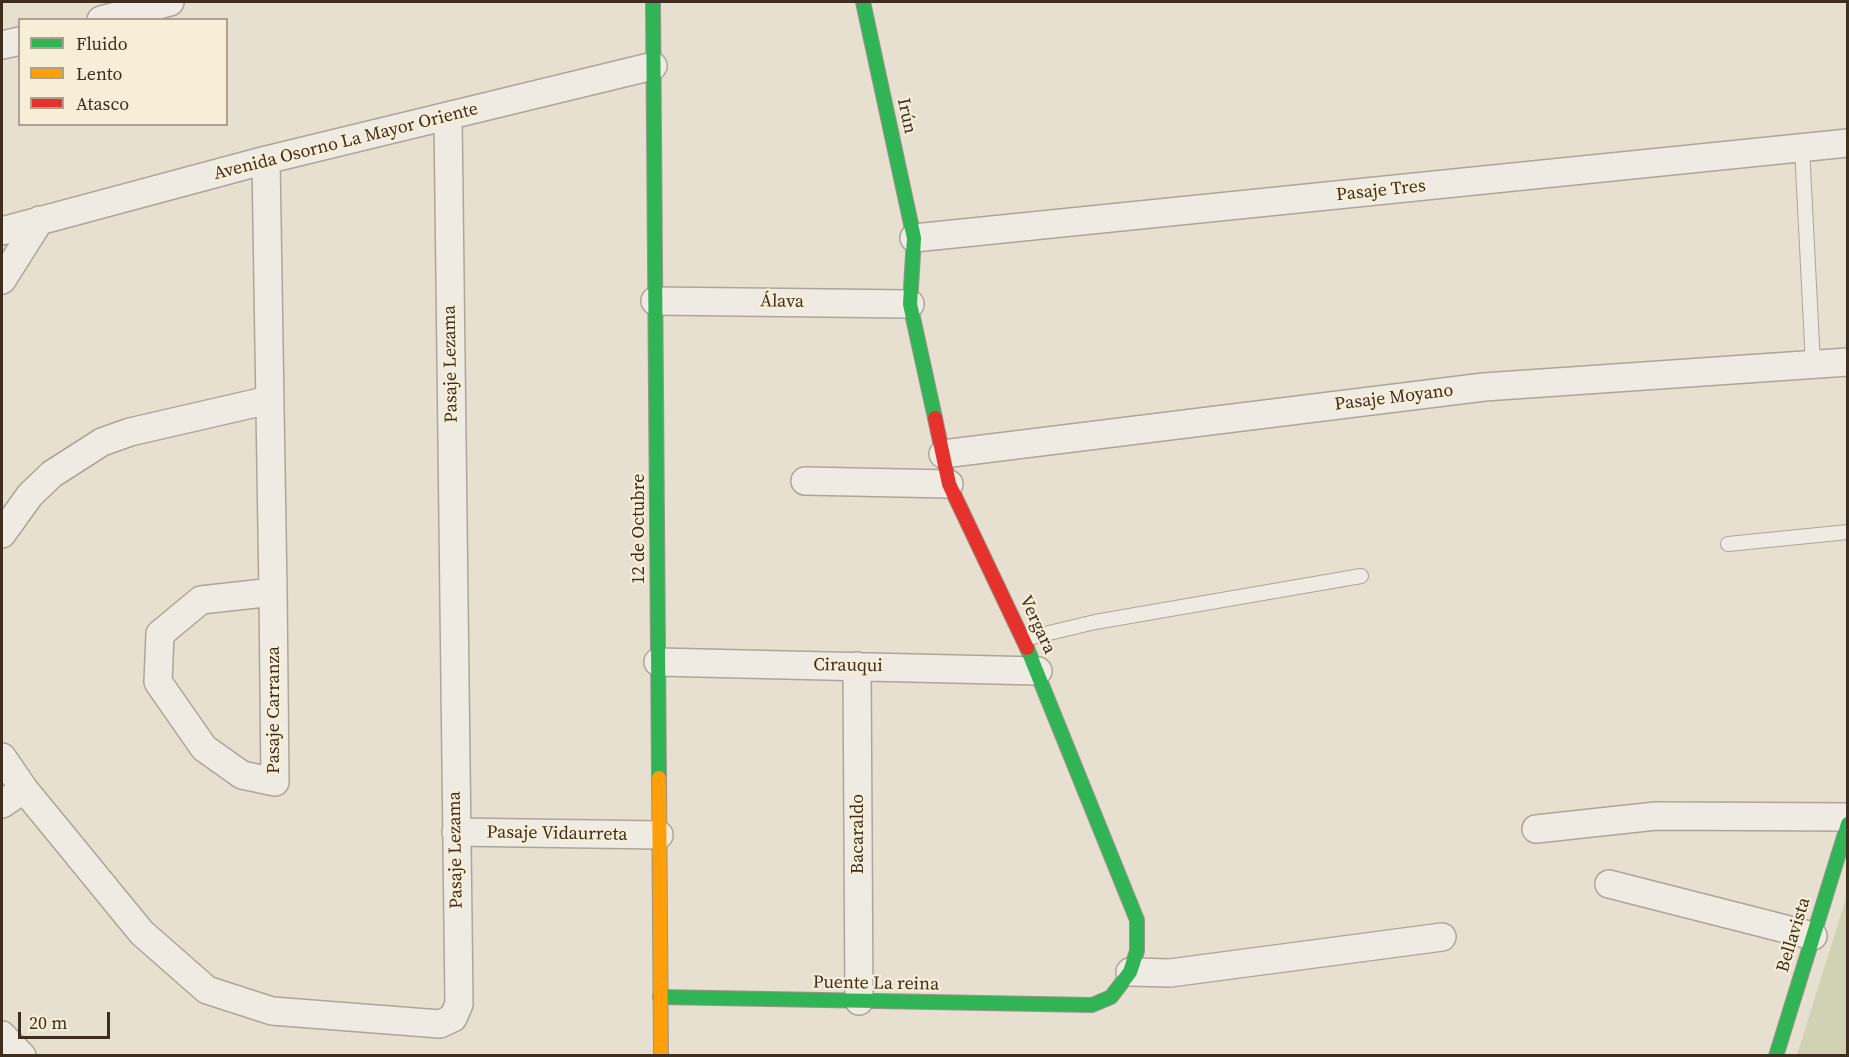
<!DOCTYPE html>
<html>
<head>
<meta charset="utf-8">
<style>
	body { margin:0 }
	#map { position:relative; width:1849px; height:1057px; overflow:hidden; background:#e7e0d1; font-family:"Source Serif 4",serif }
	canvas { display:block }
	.frame { position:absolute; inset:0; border:3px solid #3d2e20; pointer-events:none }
	.legend { position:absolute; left:18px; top:18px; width:210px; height:108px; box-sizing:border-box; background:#f7eed8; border:2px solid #ada18e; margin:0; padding:8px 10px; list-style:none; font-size:18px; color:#3d2e20 }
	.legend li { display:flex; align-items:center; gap:12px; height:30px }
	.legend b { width:30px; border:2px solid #ada18e }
	.scale { position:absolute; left:18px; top:1012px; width:92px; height:27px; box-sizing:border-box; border:3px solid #3d2e20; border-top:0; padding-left:8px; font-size:18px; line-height:21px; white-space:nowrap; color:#3d2e20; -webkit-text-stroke:4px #f7eed8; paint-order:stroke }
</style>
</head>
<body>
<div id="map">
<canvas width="1849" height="1057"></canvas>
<div class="frame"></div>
<ul class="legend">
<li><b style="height:8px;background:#30b455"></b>Fluido</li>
<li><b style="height:8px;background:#ff9f0a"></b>Lento</li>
<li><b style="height:8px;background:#e5322d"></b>Atasco</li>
</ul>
<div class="scale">20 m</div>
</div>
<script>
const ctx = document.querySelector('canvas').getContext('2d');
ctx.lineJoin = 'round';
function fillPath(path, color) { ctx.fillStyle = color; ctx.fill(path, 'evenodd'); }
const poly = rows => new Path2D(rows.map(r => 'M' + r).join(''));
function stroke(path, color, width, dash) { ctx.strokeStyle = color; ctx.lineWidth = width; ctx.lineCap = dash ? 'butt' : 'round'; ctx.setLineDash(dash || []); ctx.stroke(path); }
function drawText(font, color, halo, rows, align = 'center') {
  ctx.font = font + ' "Source Serif 4",serif'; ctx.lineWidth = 4.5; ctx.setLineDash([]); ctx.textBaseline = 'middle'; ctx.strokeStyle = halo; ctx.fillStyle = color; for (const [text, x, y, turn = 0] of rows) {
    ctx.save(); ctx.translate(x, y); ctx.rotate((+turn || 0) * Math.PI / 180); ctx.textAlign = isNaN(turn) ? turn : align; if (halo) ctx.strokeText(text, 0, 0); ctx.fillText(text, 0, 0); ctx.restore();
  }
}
const cemetery = poly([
	[1847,895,1847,1055,1797,1055]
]);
const lane = poly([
	[1802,148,1813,364],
	[1728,544,1848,532],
	[1024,639,1095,622,1361,576]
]);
const street = poly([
	[101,20,170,2],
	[2,45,20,41],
	[266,160,273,592,275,782,242,775,204,748,158,682,160,634,201,600,273,592],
	[2,231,266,160,653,66],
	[914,238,1848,143],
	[2,280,40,220],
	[655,301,910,304],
	[943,454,1484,387,1848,362],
	[805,481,949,484],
	[2,534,30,495,52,474,102,442,130,432,269,400],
	[658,662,1038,671],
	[857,666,859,1001],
	[2,757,24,789,142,933,207,990,272,1011,440,1024,453,1018,459,1004,448,117],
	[2,804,24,789],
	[1536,829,1656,816,1848,817],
	[456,832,659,835],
	[1609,884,1813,936],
	[1130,972,1170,973,1442,937],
	[2,1035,22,1056]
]);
const fast = poly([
	[653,2,659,778],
	[863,2,914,238,910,304,935,418],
	[660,997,1092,1005,1111,997,1130,972,1137,951,1137,920,1027,648],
	[1776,1056,1848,824]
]);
const slow = poly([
	[659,778,661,1056]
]);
const jam = poly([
	[935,418,949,484,1027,648]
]);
const streetNames = [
	["Irún",906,116,78],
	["Avenida Osorno La Mayor Oriente",346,142,-14],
	["Pasaje Tres",1381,191,-6],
	["Álava",782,302,1],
	["Pasaje Lezama",451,364,-91],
	["Pasaje Moyano",1394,398,-7],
	["12 de Octubre",639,529,-90],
	["Vergara",1037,625,65],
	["Cirauqui",848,666,1],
	["Pasaje Carranza",274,710,-90],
	["Pasaje Vidaurreta",557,834,1],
	["Bacaraldo",858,834,-90],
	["Pasaje Lezama",456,850,-91],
	["Bellavista",1794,935,-73],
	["Puente La reina",876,984,1]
];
fillPath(cemetery, '#d1d1b3');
stroke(lane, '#ada599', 16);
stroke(street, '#ada599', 30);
stroke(fast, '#9c958a', 16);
stroke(slow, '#9c958a', 16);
stroke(jam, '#9c958a', 16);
stroke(lane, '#efebe3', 14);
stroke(street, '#efebe3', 27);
stroke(fast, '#30b455', 14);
stroke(slow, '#ff9f0a', 14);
stroke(jam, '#e5322d', 14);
drawText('18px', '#3d2e20', '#f7eed8', streetNames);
</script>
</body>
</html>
